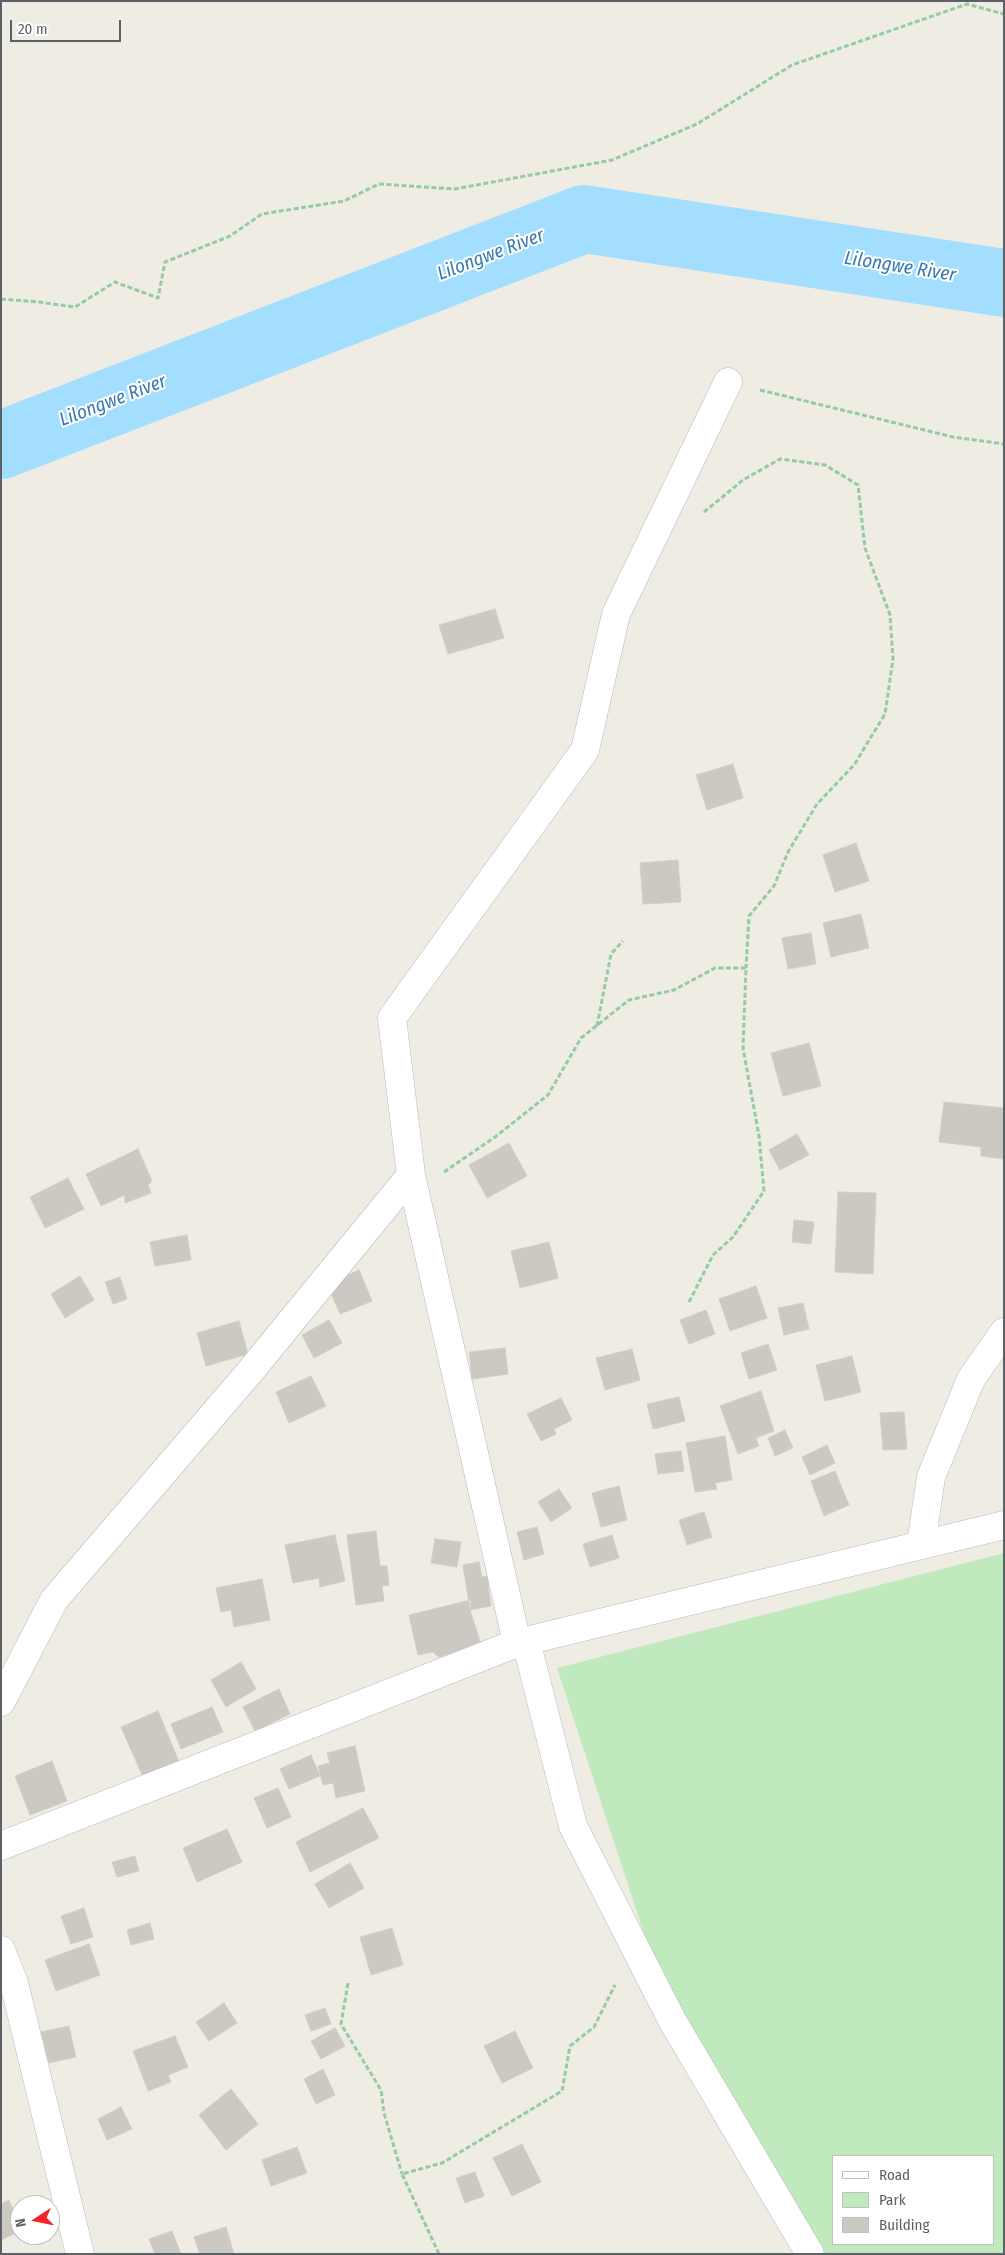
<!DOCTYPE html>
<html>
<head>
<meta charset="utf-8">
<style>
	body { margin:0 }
	#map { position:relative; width:1005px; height:2255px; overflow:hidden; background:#efece4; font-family:"Fira Sans Condensed",sans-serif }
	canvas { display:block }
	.frame { position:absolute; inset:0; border:2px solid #5c6165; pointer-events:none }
	.legend { position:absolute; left:832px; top:2155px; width:162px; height:90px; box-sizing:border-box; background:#fff; border:1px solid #bec0c1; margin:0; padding:6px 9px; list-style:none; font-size:15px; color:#5c6165 }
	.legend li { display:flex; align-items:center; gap:10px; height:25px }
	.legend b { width:25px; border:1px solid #bec0c1 }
	.north { position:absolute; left:10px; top:2195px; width:50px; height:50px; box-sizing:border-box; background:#fff; border:1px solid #bec0c1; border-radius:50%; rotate:259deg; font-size:14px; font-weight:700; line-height:20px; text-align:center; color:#5c6165 }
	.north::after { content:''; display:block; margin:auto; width:18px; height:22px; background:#f62523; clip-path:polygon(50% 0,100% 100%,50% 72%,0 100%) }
	.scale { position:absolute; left:10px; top:20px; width:111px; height:22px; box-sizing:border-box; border:2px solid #5c6165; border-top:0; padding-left:6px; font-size:15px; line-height:18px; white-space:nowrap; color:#5c6165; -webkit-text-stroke:4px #fff; paint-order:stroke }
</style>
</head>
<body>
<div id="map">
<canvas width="1005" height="2255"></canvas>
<div class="frame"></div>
<ul class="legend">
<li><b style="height:6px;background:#fff"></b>Road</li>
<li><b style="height:14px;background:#c1e9be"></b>Park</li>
<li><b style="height:14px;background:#ccc9c2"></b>Building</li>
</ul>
<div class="north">N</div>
<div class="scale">20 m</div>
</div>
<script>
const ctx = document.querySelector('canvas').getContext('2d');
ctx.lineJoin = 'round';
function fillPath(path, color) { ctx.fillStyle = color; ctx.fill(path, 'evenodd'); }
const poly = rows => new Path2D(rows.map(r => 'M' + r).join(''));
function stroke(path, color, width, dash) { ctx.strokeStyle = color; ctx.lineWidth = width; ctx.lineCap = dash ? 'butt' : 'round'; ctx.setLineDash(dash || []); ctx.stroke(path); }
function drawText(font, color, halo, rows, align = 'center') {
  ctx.font = font + ' "Fira Sans Condensed",sans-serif'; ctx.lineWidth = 4; ctx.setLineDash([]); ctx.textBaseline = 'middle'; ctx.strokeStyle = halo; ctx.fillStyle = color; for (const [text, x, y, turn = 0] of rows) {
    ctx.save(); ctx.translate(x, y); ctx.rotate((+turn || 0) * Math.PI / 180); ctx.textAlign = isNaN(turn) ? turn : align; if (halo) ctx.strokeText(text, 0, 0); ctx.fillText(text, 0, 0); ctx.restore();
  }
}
const green = poly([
	[1004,1553,1004,2254,808,2254,673,2022,557,1668],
	[834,2156,994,2156,994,2244,834,2244]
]);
const river = poly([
	[1,445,584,219,1004,283]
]);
const building = poly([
	[495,609,504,638,448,654,439,625,495,609],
	[733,764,743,798,707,810,696,775,733,764],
	[856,843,869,881,835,892,823,855,856,843],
	[678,860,681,902,643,904,640,863,678,860],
	[861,914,869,948,831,957,823,923,861,914],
	[811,933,816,964,788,969,782,938,811,933],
	[809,1043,821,1086,783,1096,771,1053,809,1043],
	[944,1102,1004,1108,1004,1159,981,1156,981,1147,939,1142,944,1102],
	[797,1134,809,1155,780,1170,769,1150,797,1134],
	[509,1143,527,1176,487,1198,469,1165,509,1143],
	[138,1149,152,1181,148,1185,151,1193,125,1203,125,1195,101,1206,86,1174,138,1149],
	[68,1178,84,1209,45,1228,30,1197,68,1178],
	[838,1192,876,1193,873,1274,835,1272,838,1192],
	[794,1220,814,1222,811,1244,792,1242,794,1220],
	[187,1235,191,1260,155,1266,150,1242,187,1235],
	[549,1242,558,1278,520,1288,511,1251,549,1242],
	[359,1270,372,1301,340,1314,327,1284,359,1270],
	[80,1276,94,1300,65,1318,51,1294,80,1276],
	[120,1277,127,1299,113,1304,105,1282,120,1277],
	[756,1286,767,1318,730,1331,719,1299,756,1286],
	[803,1303,809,1329,784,1335,778,1308,803,1303],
	[706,1310,715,1334,689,1344,680,1320,706,1310],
	[329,1320,342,1343,314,1358,302,1335,329,1320],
	[239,1321,248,1354,206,1366,197,1333,239,1321],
	[768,1344,777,1370,749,1379,741,1353,768,1344],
	[505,1348,508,1374,472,1379,469,1352,505,1348],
	[632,1349,640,1380,605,1390,596,1358,632,1349],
	[852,1356,861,1392,825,1401,816,1365,852,1356],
	[311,1376,326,1406,289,1423,276,1392,311,1376],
	[761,1391,774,1431,756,1438,759,1446,738,1454,720,1406,761,1391],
	[679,1397,685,1421,653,1429,647,1404,679,1397],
	[561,1398,572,1420,554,1429,556,1434,541,1441,527,1414,561,1398],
	[904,1412,907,1449,883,1450,880,1413,904,1412],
	[785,1430,793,1448,775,1456,768,1438,785,1430],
	[725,1436,732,1480,715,1483,717,1489,695,1492,686,1443,725,1436],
	[827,1445,835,1463,810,1475,802,1457,827,1445],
	[681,1451,684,1471,658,1474,655,1454,681,1451],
	[835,1471,849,1505,824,1516,811,1481,835,1471],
	[619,1486,627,1520,601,1527,592,1493,619,1486],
	[559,1489,572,1508,551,1522,538,1502,559,1489],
	[704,1512,712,1537,687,1545,679,1520,704,1512],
	[537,1527,544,1554,524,1560,517,1532,537,1527],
	[376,1531,380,1566,387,1566,389,1585,382,1586,384,1601,356,1605,347,1535,376,1531],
	[335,1535,345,1581,320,1587,319,1578,293,1583,285,1545,335,1535],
	[612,1535,619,1558,590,1567,583,1544,612,1535],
	[435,1539,461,1542,457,1567,431,1563,435,1539],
	[479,1562,482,1577,487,1576,491,1606,470,1610,463,1565,479,1562],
	[262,1579,270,1620,234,1627,231,1610,221,1612,216,1588,262,1579],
	[471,1600,470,1610,482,1647,438,1657,433,1652,418,1655,409,1615,471,1600],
	[241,1662,256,1689,226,1707,211,1680,241,1662],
	[279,1689,290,1714,255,1731,243,1707,279,1689],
	[212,1707,223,1732,181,1749,171,1724,212,1707],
	[158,1711,179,1762,143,1777,121,1727,158,1711],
	[355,1746,365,1791,336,1798,333,1783,323,1785,318,1766,330,1763,327,1753,355,1746],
	[311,1755,320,1776,289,1789,280,1769,311,1755],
	[52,1761,67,1801,30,1815,15,1776,52,1761],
	[278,1788,291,1817,267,1828,254,1798,278,1788],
	[363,1808,379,1838,310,1872,296,1842,363,1808],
	[227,1829,242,1862,197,1882,183,1848,227,1829],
	[135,1856,139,1871,117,1877,112,1862,135,1856],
	[350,1863,364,1888,329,1908,315,1884,350,1863],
	[84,1908,93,1937,71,1944,61,1916,84,1908],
	[150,1923,154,1939,131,1945,127,1930,150,1923],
	[392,1928,403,1965,371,1975,360,1937,392,1928],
	[89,1944,100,1975,56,1991,45,1960,89,1944],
	[224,2003,237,2023,209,2041,196,2022,224,2003],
	[325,2008,331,2024,311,2031,305,2015,325,2008],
	[69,2026,76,2057,49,2063,41,2032,69,2026],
	[335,2028,345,2046,321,2059,311,2041,335,2028],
	[515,2031,533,2068,502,2083,484,2046,515,2031],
	[175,2036,188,2067,168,2075,171,2082,148,2091,133,2051,175,2036],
	[323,2069,335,2095,316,2104,304,2079,323,2069],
	[231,2089,258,2124,226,2150,199,2115,231,2089],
	[121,2107,132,2129,107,2140,98,2119,121,2107],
	[522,2144,541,2182,512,2196,493,2158,522,2144],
	[297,2147,307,2173,271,2186,262,2160,297,2147],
	[475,2172,484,2196,465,2203,456,2178,475,2172],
	[9,2200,20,2225,20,2231,1,2240,1,2204,9,2200],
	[226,2227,234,2254,200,2254,194,2237,226,2227],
	[172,2231,181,2254,155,2254,149,2239,172,2231]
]);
const path = poly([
	[1,299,39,302,75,307,115,282,158,298,165,262,230,236,262,214,344,201,379,184,455,189,612,160,697,124,792,65,967,4,1004,14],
	[760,390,953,437,1004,444],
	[704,512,743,480,780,459,825,465,858,485,865,548,890,615,893,659,885,714,854,765,817,804,788,852,774,886,749,916,746,968],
	[597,1026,611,954,623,941],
	[444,1172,495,1137,548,1095,581,1038,629,1000,674,990,715,968,746,968,743,1048,759,1136,764,1191,733,1237,713,1255,688,1304],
	[348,1983,341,2024,381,2090,384,2113,402,2174],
	[439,2254,402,2174,442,2163,562,2091,570,2046,594,2027,615,1985]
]);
const minor = poly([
	[921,1545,931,1477,971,1379,1004,1332],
	[526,1641,573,1826,673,2022,810,2254],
	[517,1643,411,1175,392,1018,585,750,616,614,728,382],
	[1,1702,54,1600,248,1374,411,1175],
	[1,1846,517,1643,1004,1525],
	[1,1950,14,1983,80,2254]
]);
const waterNames = [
	["Lilongwe River",491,255,-21],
	["Lilongwe River",900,267,9],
	["Lilongwe River",113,401,-21]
];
fillPath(green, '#c1e9be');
stroke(river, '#a4deff', 68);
fillPath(building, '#ccc9c2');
stroke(building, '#d5cdc1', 1);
stroke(minor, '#b6babf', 29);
stroke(path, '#96cba2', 3, [5, 2.5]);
stroke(minor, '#fff', 28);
drawText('italic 19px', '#367ab0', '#fff', waterNames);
</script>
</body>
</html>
